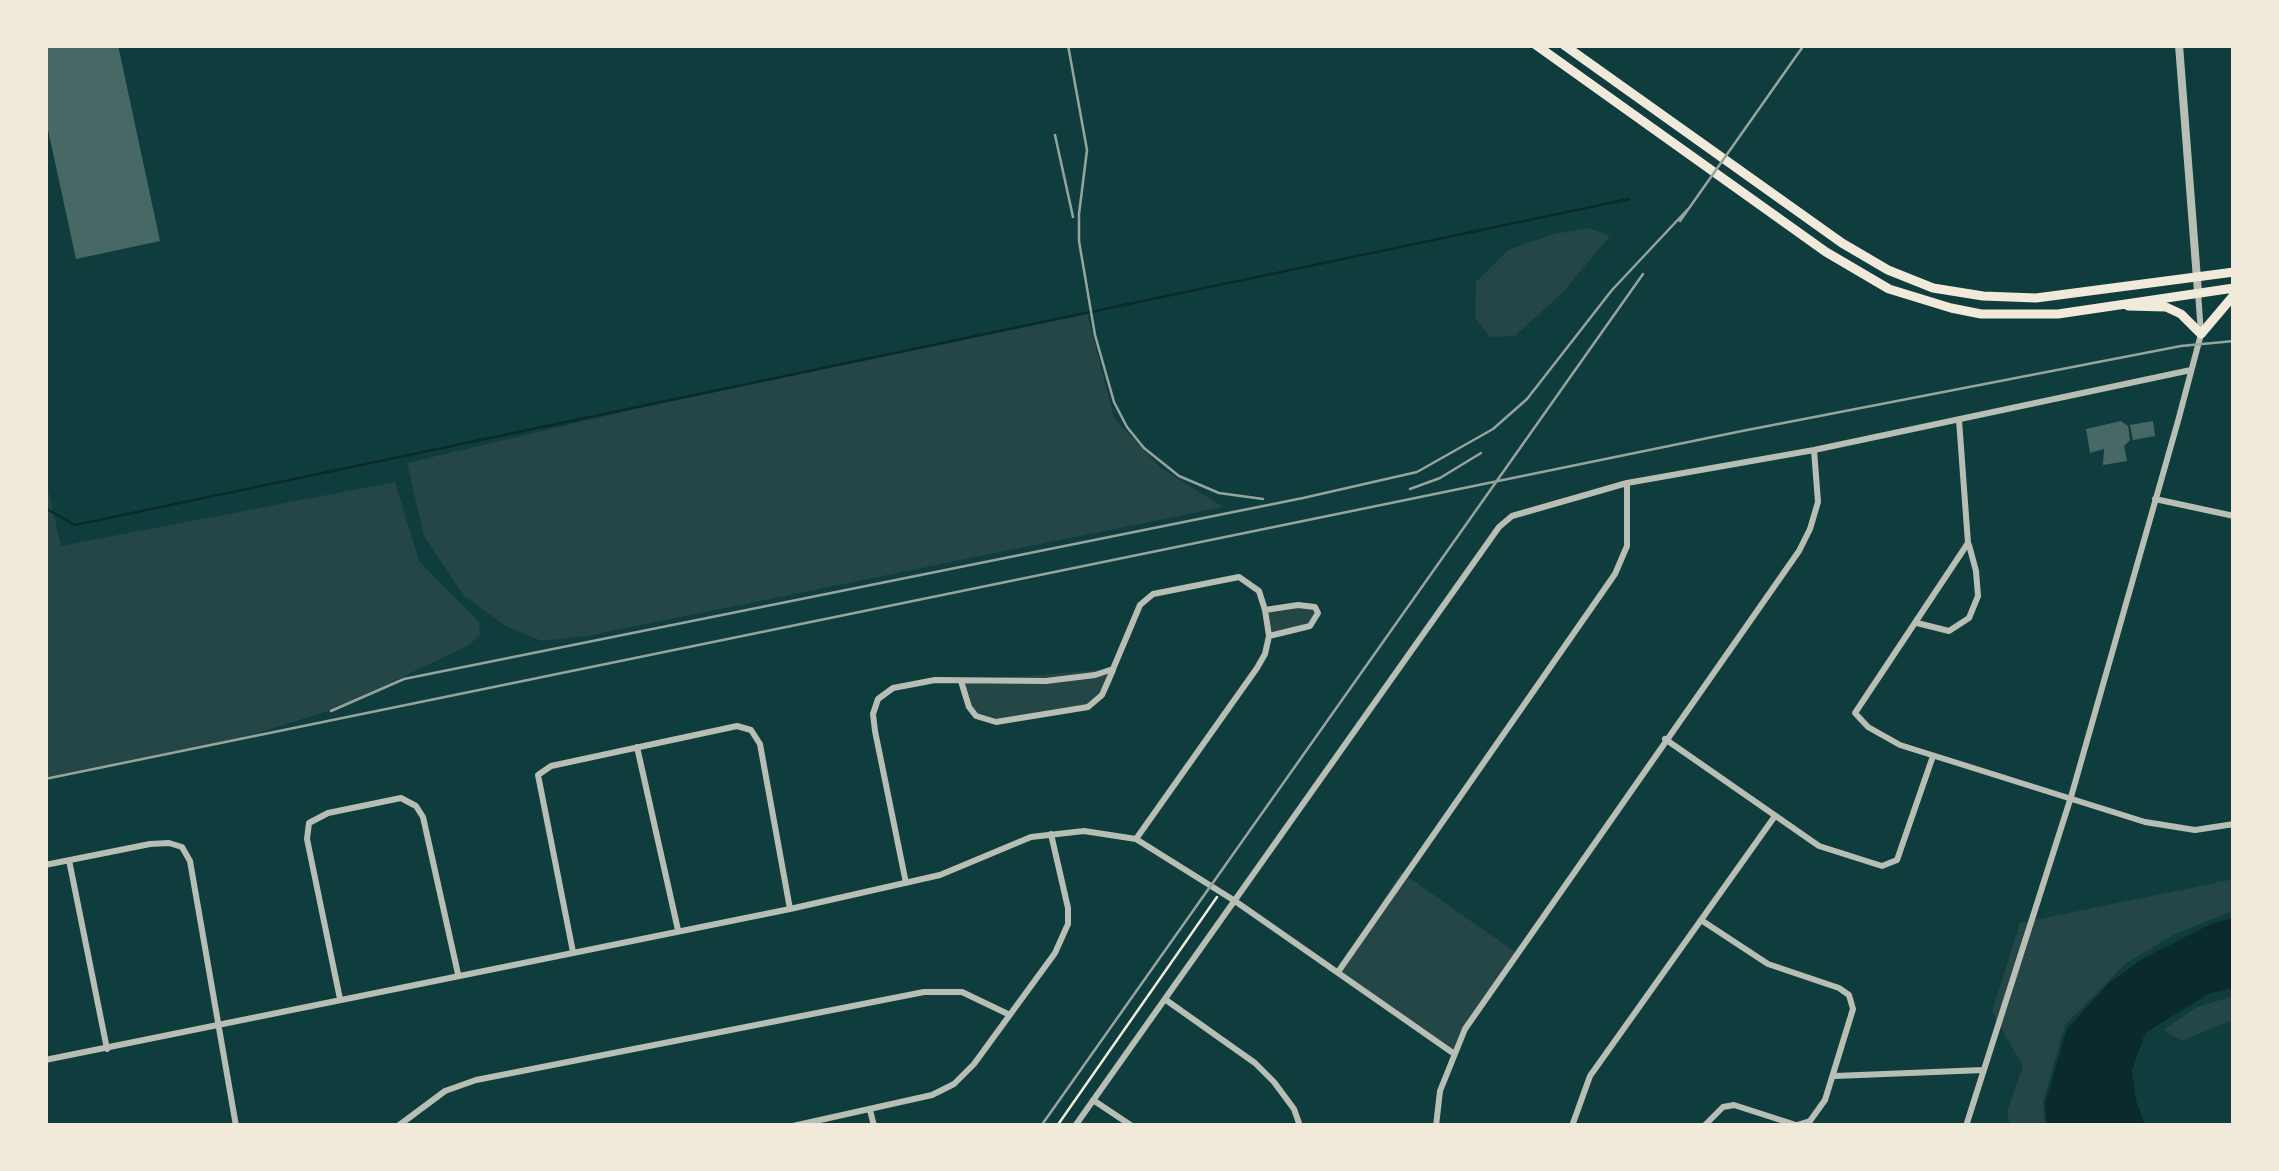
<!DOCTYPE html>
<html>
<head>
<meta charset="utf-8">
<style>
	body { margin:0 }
	#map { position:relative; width:2279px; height:1171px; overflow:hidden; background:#0f3d3e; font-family:"PT Serif",serif }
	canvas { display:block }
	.frame { position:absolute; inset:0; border:48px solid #f1e9da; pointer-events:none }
</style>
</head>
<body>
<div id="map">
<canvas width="2279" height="1171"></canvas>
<div class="frame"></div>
</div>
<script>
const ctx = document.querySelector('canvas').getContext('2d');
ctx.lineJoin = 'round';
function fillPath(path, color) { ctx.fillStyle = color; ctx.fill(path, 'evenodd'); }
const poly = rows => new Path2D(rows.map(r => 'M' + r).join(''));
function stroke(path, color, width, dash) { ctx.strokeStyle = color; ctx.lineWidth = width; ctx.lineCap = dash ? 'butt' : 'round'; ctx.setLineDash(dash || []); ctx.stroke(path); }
const green = poly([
	[1589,228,1610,236,1563,292,1515,336,1490,337,1475,318,1476,282,1508,250,1554,234],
	[1087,313,1114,418,1160,467,1223,507,587,636,542,641,507,627,464,596,424,536,407,463,635,409],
	[45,476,61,546,395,482,419,561,479,622,480,635,469,645,338,708,235,740,45,778],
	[1298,605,1315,607,1316,621,1269,636,1265,610],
	[1113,669,1097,703,996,722,976,716,961,681],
	[1401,872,1518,954,1453,1053,1338,972],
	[2234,879,2234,910,2175,934,2125,964,2065,1025,2043,1102,2045,1126,2010,1126,2007,1112,2023,1066,1992,1012,2020,923],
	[2234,996,2234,1019,2182,1041,2163,1030,2197,1007]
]);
const water = poly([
	[2234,918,2234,988,2210,993,2145,1033,2132,1071,2136,1100,2145,1126,2047,1126,2045,1103,2067,1029,2109,983,2144,958,2213,923]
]);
const stream = poly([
	[45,508,75,525,1629,199]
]);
const building = poly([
	[45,45,118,45,160,241,76,259,45,116],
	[2121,421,2128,426,2130,440,2124,446,2127,461,2103,465,2104,449,2090,453,2086,429],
	[2153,421,2155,436,2133,440,2130,425]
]);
const path = poly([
	[1057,1126,1217,897]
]);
const minor = poly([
	[1959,420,1968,543,1855,713,1868,727,1900,745,2145,822,2195,830,2234,824],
	[2155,499,2234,516],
	[1917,623,1949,631,1969,618,1978,596,1976,571,1969,545],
	[961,681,969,707,976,716,996,722,1088,707,1102,695,1113,670],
	[1665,739,1819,846,1882,866,1897,860,1933,756],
	[637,747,678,930],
	[1136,839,1257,668,1265,654,1269,636,1310,626,1318,613,1315,607,1298,605,1265,610,1269,636],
	[69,860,107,1049],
	[45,865,150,844,169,843,182,847,190,861,236,1126],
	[906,883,875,731,873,714,878,699,893,688,935,680,1046,681,1095,675,1113,669,1140,605,1153,594,1239,577,1259,591,1265,610],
	[1701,920,1768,964,1839,988,1849,995,1853,1009,1825,1100,1810,1121,1794,1126],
	[573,952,538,775,551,766,737,726,751,730,760,744,790,909],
	[1338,972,1615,574,1627,546,1627,483],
	[340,999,307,839,309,823,328,813,401,798,416,806,423,817,458,974],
	[1166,1000,1255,1063,1274,1082,1294,1109,1300,1126],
	[45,1060,790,909,940,875,1031,837,1084,831,1136,839,1235,901,1453,1053],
	[1835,1076,1983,1070],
	[1093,1100,1132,1126],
	[870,1110,874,1126],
	[398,1126,445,1091,476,1080,924,992,962,992,1010,1015],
	[793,1126,932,1095,954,1084,974,1064,1055,953,1068,924,1068,908,1051,834],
	[1075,1126,1499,527,1512,516,1627,483,1814,450,2191,370],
	[1436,1126,1440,1091,1465,1029,1799,551,1810,529,1818,502,1814,450],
	[1572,1126,1590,1076,1775,816],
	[1704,1126,1723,1107,1734,1105,1796,1125],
	[1966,1126,2071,797,2178,421,2201,334,2198,292]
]);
const tertiary = poly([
	[2179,45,2198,292]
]);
const secondary = poly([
	[1536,45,1826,252,1889,289,1951,308,1981,314,2058,314,2234,288],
	[1564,45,1842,243,1888,270,1933,288,1983,296,2036,298,2234,272],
	[2128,306,2166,307,2181,314,2201,334,2234,295]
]);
const rail = poly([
	[1068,45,1087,150,1079,214,1079,241,1095,335,1114,402,1127,427,1144,448,1179,476,1219,493,1263,499],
	[1055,135,1073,217],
	[1680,221,1804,45],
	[1410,489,1440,478,1481,453],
	[331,711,404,679,1303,498,1417,472,1493,429,1527,399,1612,290,1688,209],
	[45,779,1742,431,2181,346,2234,341],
	[1041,1126,1643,274]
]);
fillPath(green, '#244646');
fillPath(water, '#0a2a2b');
stroke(stream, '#0a2a2b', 2.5);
fillPath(building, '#486865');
stroke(path, '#f1e9da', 2.5);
stroke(minor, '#b8beb3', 6);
stroke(tertiary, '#b8beb3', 8);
stroke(secondary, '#f1e9da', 9);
stroke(rail, '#97a49c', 2.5);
</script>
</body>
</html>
